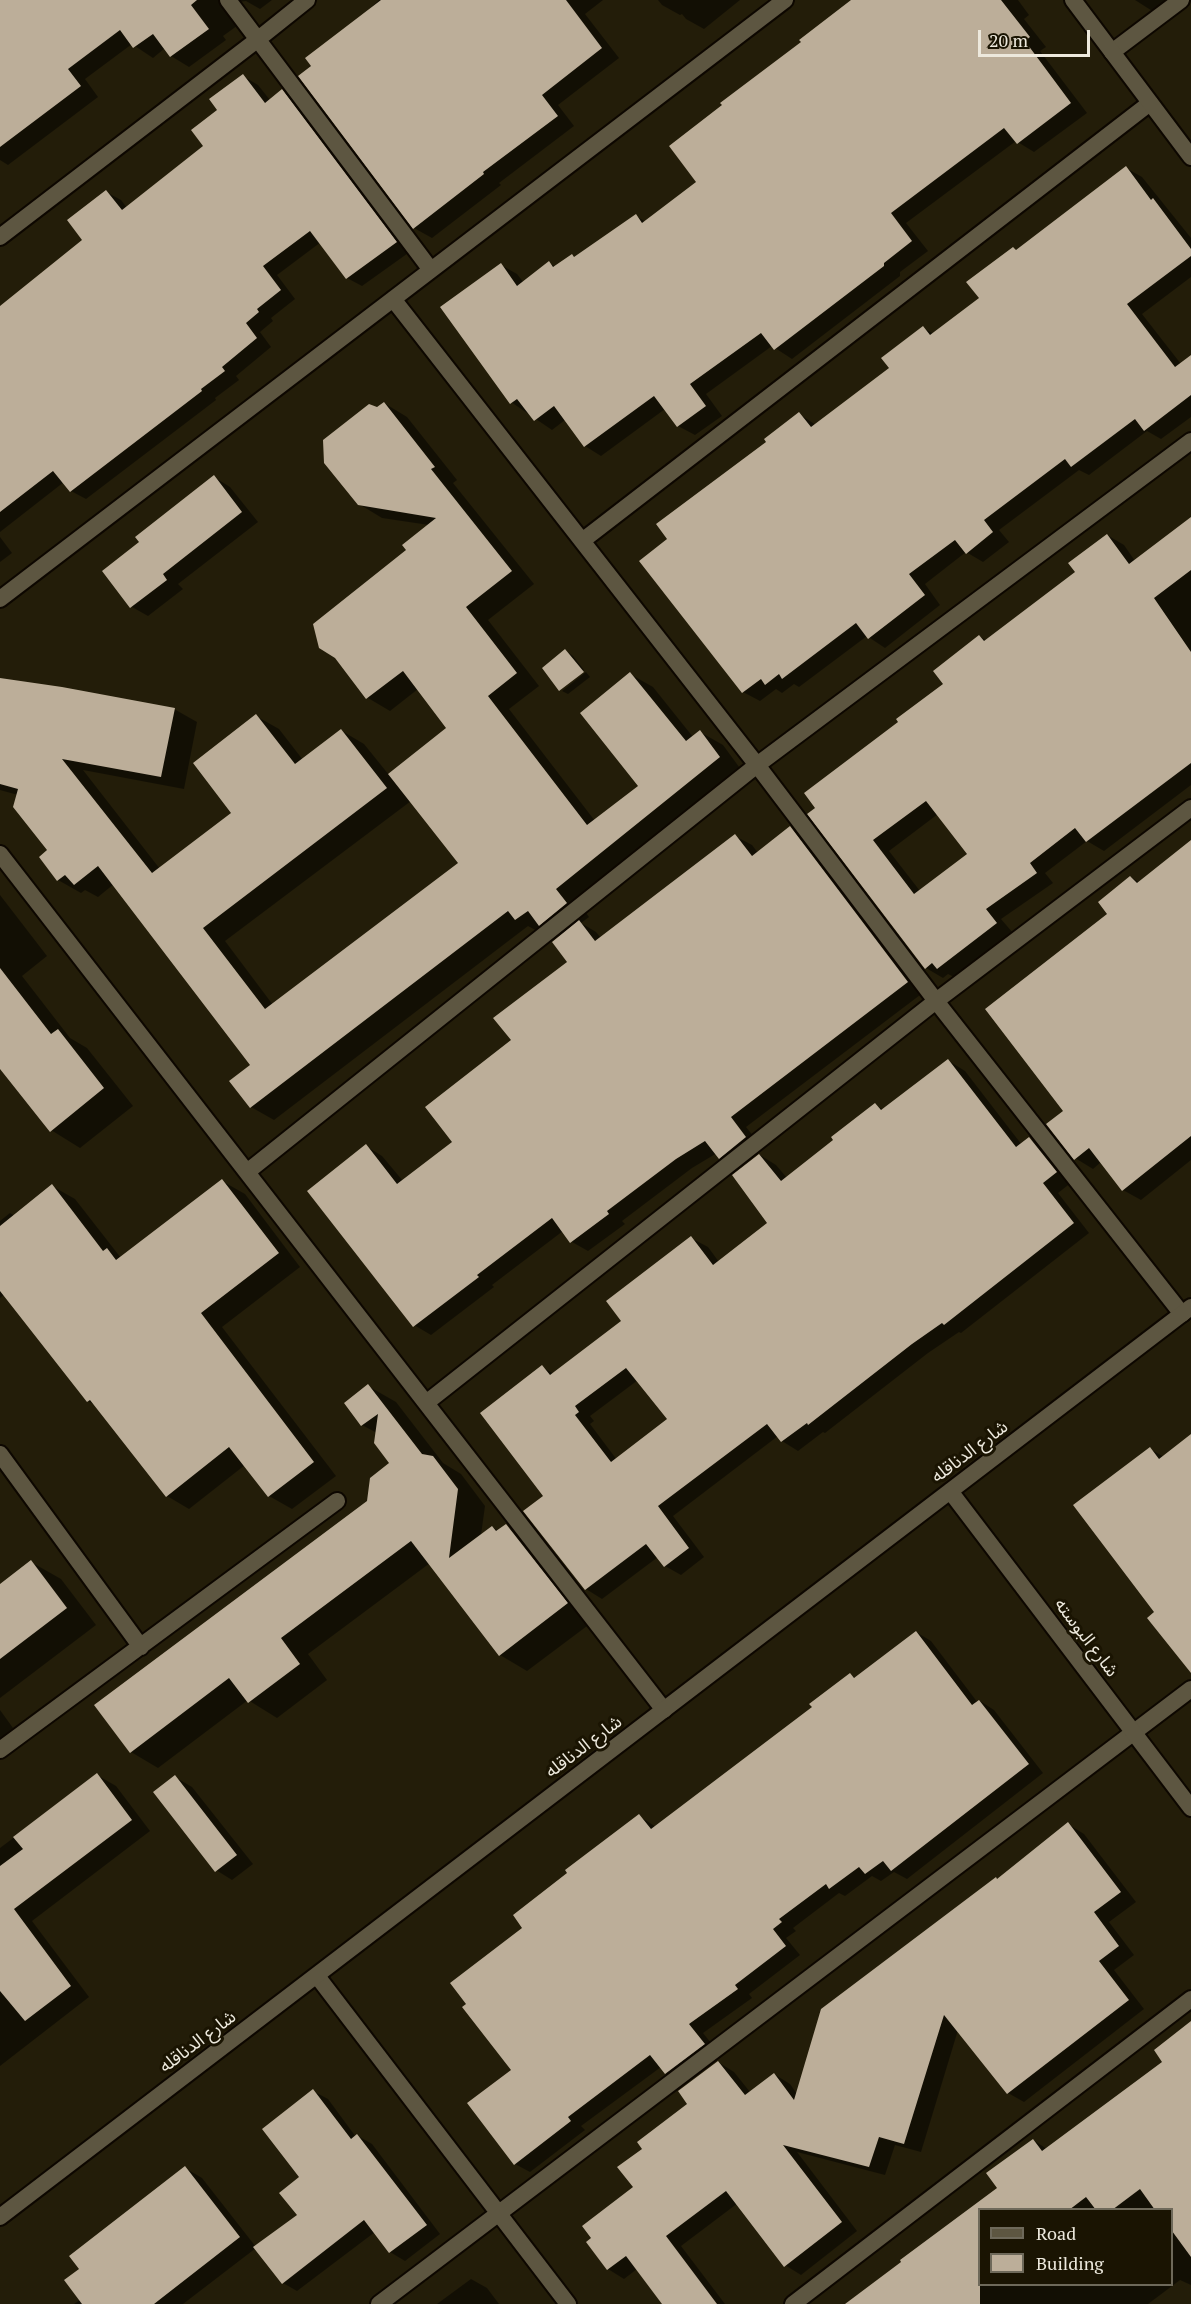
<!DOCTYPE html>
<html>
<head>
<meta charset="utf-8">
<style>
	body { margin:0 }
	#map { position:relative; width:1191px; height:2304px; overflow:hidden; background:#231d09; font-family:"PT Serif",serif }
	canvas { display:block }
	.legend { position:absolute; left:978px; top:2208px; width:195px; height:78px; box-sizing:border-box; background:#1a1402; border:2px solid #6e695a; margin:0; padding:8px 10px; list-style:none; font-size:18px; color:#ede9dd }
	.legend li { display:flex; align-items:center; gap:12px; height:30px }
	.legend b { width:30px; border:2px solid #6e695a }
	.scale { position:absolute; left:978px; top:30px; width:112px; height:27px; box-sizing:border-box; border:3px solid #ede9dd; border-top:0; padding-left:8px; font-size:18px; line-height:21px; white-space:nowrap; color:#ede9dd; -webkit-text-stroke:4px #1a1402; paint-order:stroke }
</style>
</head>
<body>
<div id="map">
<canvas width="1191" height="2304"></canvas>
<ul class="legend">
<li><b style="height:8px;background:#5d5641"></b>Road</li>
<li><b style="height:16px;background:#bcae99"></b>Building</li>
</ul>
<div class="scale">20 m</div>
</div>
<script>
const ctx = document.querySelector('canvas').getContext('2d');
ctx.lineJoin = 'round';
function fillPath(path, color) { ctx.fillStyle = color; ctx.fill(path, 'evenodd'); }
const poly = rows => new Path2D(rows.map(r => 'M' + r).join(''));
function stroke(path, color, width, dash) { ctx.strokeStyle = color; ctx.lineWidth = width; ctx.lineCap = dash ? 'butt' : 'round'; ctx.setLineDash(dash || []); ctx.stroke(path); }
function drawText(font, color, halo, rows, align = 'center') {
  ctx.font = font + ' "PT Serif","Noto Sans Arabic",serif'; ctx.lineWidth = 6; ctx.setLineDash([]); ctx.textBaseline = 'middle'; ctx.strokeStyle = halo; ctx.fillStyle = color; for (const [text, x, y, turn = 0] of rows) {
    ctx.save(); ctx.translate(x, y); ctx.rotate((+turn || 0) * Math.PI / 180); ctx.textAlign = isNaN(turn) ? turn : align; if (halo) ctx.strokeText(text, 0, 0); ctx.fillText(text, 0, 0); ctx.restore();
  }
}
const shadow = poly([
	[0,0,272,0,260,9,246,1,239,2,241,23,223,36,226,40,189,67,171,56,165,48,153,58,132,44,85,79,98,97,8,165,0,160],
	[379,0,603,0,585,14,619,58,558,105,574,126,499,183,501,185,432,238,414,228,300,76],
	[658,0,740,0,704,29,686,19,682,14,680,15,662,5],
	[856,0,1018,0,1029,15,1024,19,1046,47,1040,51,1087,113,1034,152,1016,141,906,223,928,251,900,272,900,276,792,359,772,346,706,394,722,416,695,435,678,426,665,409,601,456,585,446,565,420,552,430,511,402,501,265,517,274,524,283,549,263,556,267,576,258,636,216,646,222,698,182],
	[1135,0,1175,0,1157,14],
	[243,76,258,85,270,100,282,91,297,100,411,251,362,286,347,278,321,242,277,275,295,299,271,318,273,321,260,332,271,347,236,376,239,380,215,398,216,400,86,499,71,491,64,482,0,532,0,308,85,240,106,192,121,200,127,208,205,146,219,111],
	[1126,168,1142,177,1191,238,1191,277,1142,314,1181,364,1191,357,1191,417,1161,439,1147,431,1089,475,1079,470,999,530,1009,542,983,562,966,552,925,584,940,605,885,648,867,636,799,687,794,684,782,693,776,689,760,701,743,692,669,539,799,414,816,425,891,368,923,328,934,334,981,299,1017,251],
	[384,403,407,417,457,480,453,483,534,584,488,620,539,686,509,709,595,821,640,786,630,674,653,687,693,737,700,732,723,745,742,771,578,902,589,917,581,923,596,932,601,938,735,836,752,845,758,853,791,828,807,838,924,992,746,1127,762,1147,737,1167,720,1158,717,1153,692,1168,622,1221,625,1224,588,1251,572,1242,563,1231,492,1285,494,1287,431,1335,414,1325,366,1146,382,1156,403,1181,454,1143,513,1041,569,963,561,937,545,928,539,932,528,926,274,1120,251,1107,252,1066,114,884,98,897,85,890,81,893,58,880,41,857,49,851,18,795,0,790,0,679,174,709,197,722,184,789,83,770,160,869,233,813,256,716,279,729,303,760,342,731,364,744,389,775,448,728,418,689,390,711,368,698,408,550,429,525,382,518,359,504,377,408],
	[411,801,460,863,273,1005,225,941],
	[214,477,230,487,258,522,178,584,183,589,148,616,132,607,104,571,141,543],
	[1191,519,1191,785,1104,851,1087,841,1045,873,1053,883,1001,919,1013,933,954,977,948,974,943,978,926,968,809,814,900,722,945,684,979,636,987,641,1077,572,1107,535,1124,545,1135,561],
	[938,814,969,855,920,891,889,851],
	[0,537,12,553,0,562],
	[566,651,573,656,584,670,561,688,561,690,560,690],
	[586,672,590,677,568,694,562,691],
	[1191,842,1191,1160,1141,1200,1123,1190,1101,1162,1093,1169,1075,1158,1065,1111,1109,914,1131,877,1140,883],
	[0,895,47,956,22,976,70,1038,87,1048,133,1106,80,1148,51,1130,0,1068],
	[949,1061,965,1071,1022,1145,1030,1139,1046,1148,1072,1182,1058,1193,1089,1233,961,1333,959,1332,928,1353,825,1433,823,1432,798,1451,782,1441,778,1436,673,1516,704,1557,681,1575,665,1566,658,1557,602,1599,586,1589,545,1496,542,1367,554,1374,623,1321,691,1238,708,1247,719,1262,770,1223,760,1155,776,1165,787,1178,835,1141,875,1105,884,1110],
	[638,1380,669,1420,617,1460,590,1424,594,1421,590,1416],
	[222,1181,245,1194,300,1267,222,1327,336,1476,292,1509,269,1496,245,1465,189,1509,167,1496,97,1406,88,1401,5,1294,0,1298,0,1221,10,1213,15,1216,52,1186,75,1199,121,1258],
	[368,1386,396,1402,443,1463,461,1474,485,1506,481,1535,492,1527,499,1531,506,1526,534,1542,595,1620,527,1671,500,1655,430,1563,308,1654,327,1680,277,1718,248,1700,158,1768,131,1752,368,1502,391,1464,377,1433,362,1425,346,1403],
	[1191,1436,1191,1662,1156,1612,1150,1449,1164,1457],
	[31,1562,61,1579,96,1625,0,1698,0,1586],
	[916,1632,931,1641,978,1703,980,1701,994,1710,1043,1773,907,1879,894,1872,881,1881,872,1876,845,1896,839,1893,793,1928,796,1931,786,1938,800,1955,749,1994,752,1998,703,2033,719,2053,681,2082,666,2073,661,2067,581,2126,585,2130,530,2172,515,2164,513,2070,524,1928,639,1816,656,1827,814,1708,850,1675,856,1678],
	[0,1710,13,1728,0,1738],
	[97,1775,116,1786,150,1831,32,1921,89,1997,0,2066,0,1848],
	[175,1777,192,1787,253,1864,232,1880,216,1870],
	[1068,1824,1084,1834,1136,1902,1109,1922,1134,1955,1114,1970,1144,2009,1024,2102,1008,2093,958,2030,921,2152,895,2145,885,2175,797,2152,857,2231,801,2275,785,2265,738,2203,681,2246,725,2304,664,2304,637,2269,624,2279,608,2269,588,2242,635,2188,644,2149,690,2105,718,2062,734,2072,750,2092,774,2074,790,2084,797,2094,998,1880],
	[1191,2023,1191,2285,1180,2280,1148,2304,848,2304,999,2188,1033,2140,1047,2149,1165,2062],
	[980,2210,1172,2210,1172,2284,980,2284],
	[313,2091,328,2099,356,2137,358,2136,372,2144,440,2234,405,2261,390,2252,375,2232,297,2291,283,2283,256,2248,183,2304,74,2304,80,2300,81,2269,185,2168,202,2178,256,2247,299,2215,301,2178],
	[471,2279,487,2288,499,2304,437,2304]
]);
const building = poly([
	[0,0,197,0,191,5,209,29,170,57,153,34,133,48,120,30,68,69,81,86,0,147],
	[381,0,566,0,602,48,542,95,558,116,483,172,484,174,413,229,298,76,311,66,305,58],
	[851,0,1001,0,1030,37,1025,41,1071,103,1017,144,1004,128,891,213,912,241,884,263,884,266,774,350,761,333,690,384,706,406,677,427,654,396,584,447,554,406,534,421,517,399,510,404,440,307,501,263,517,286,549,261,553,267,572,254,574,257,636,214,642,223,696,182,669,146,722,105,720,103,801,42,799,40],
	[243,74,265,103,282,89,397,242,346,279,310,231,263,266,281,290,257,309,259,312,246,323,257,338,222,367,225,371,201,389,202,391,70,492,53,471,0,512,0,306,82,240,67,220,106,190,122,210,203,146,191,130,217,110,209,99],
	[1126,166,1151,200,1153,198,1191,249,1191,256,1127,304,1175,367,1191,355,1191,395,1144,431,1135,419,1071,467,1065,459,984,520,993,532,966,554,955,540,909,574,925,595,868,639,856,623,782,679,779,674,765,685,761,679,742,693,639,561,667,539,656,524,766,442,764,439,799,412,811,427,889,368,881,358,923,326,930,335,979,298,966,282,1013,247,1016,250],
	[384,402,435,467,431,469,512,571,466,607,517,673,488,696,587,825,638,786,580,713,630,672,686,741,700,730,720,757,556,889,567,903,539,926,528,911,515,920,508,911,250,1108,229,1081,250,1065,98,866,74,885,65,875,57,881,39,857,47,850,13,807,18,789,0,784,0,678,62,687,175,708,161,777,62,759,152,873,231,813,193,763,256,714,295,764,341,729,387,788,203,928,265,1009,458,863,388,774,446,728,403,671,366,699,335,658,319,648,313,624,406,550,402,545,436,518,358,505,324,463,323,440,369,404,377,407],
	[214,475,242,512,163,574,167,580,130,608,102,571,139,542,135,537],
	[1191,517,1191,570,1154,598,1191,652,1191,763,1086,842,1075,828,1030,863,1037,873,986,909,997,923,937,969,932,963,925,969,807,814,815,808,804,793,898,722,896,719,943,684,933,671,979,635,984,641,1075,572,1068,563,1107,534,1129,564],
	[926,801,967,854,914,894,873,840],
	[565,649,584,672,559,691,542,668],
	[790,826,908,982,731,1117,746,1137,719,1159,705,1141,676,1159,607,1211,609,1214,570,1243,552,1218,477,1275,479,1277,413,1327,307,1191,366,1144,397,1184,452,1142,425,1107,511,1040,493,1018,567,962,552,942,579,920,595,941,735,834,752,856],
	[1191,840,1191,1136,1122,1191,1089,1148,1074,1160,1046,1124,1063,1111,985,1009,1107,914,1098,902,1130,876,1137,883],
	[0,968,51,1034,58,1029,104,1088,50,1132,0,1069],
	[948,1059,1016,1147,1029,1137,1057,1172,1043,1183,1074,1223,944,1325,942,1323,912,1344,808,1425,807,1423,781,1442,767,1424,658,1506,689,1548,664,1567,646,1544,585,1590,523,1511,543,1496,480,1413,542,1365,550,1375,621,1321,606,1301,691,1236,713,1265,767,1223,732,1175,759,1154,781,1181,833,1140,831,1137,875,1103,881,1110],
	[626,1368,667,1419,611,1462,575,1415,579,1412,575,1406],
	[222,1179,279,1253,201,1313,314,1462,268,1497,229,1447,166,1497,90,1400,87,1402,0,1291,0,1226,52,1184,103,1251,107,1248,116,1260],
	[368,1384,422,1454,433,1456,458,1489,449,1558,492,1526,496,1531,506,1524,568,1603,499,1656,411,1541,281,1638,300,1664,248,1703,229,1678,130,1753,94,1705,367,1501,370,1478,389,1463,374,1443,378,1414,361,1426,344,1403],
	[1191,1434,1191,1673,1147,1618,1154,1612,1073,1505,1150,1447,1159,1459],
	[31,1560,67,1608,0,1659,0,1584],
	[916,1631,972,1705,979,1700,1029,1764,891,1871,883,1861,865,1874,859,1867,829,1889,826,1884,779,1919,782,1922,773,1929,786,1946,735,1985,738,1989,689,2024,705,2044,665,2074,650,2055,568,2117,571,2121,514,2165,467,2103,511,2070,462,2007,466,2004,450,1983,522,1928,513,1915,567,1873,565,1870,639,1814,651,1829,812,1707,809,1704,850,1673,854,1678],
	[97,1773,132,1820,14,1909,71,1986,25,2021,0,1991,0,1866,23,1849,13,1837],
	[175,1775,237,1855,215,1872,153,1792],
	[1068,1822,1121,1892,1094,1912,1119,1946,1099,1961,1129,2000,1007,2094,944,2015,904,2144,879,2137,869,2167,783,2145,842,2222,784,2267,726,2191,666,2236,717,2304,662,2304,626,2256,607,2270,586,2242,591,2238,582,2226,633,2187,617,2167,642,2149,637,2142,687,2104,678,2091,718,2061,745,2095,774,2073,794,2100,821,2009,996,1877,997,1879],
	[1191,2021,1191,2257,1172,2231,1172,2210,1155,2210,1140,2189,1112,2210,1096,2210,1086,2197,1069,2210,980,2210,980,2304,845,2304,901,2262,900,2260,997,2188,986,2173,1033,2139,1042,2151,1162,2062,1154,2050],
	[313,2089,351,2139,357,2134,427,2225,389,2253,364,2220,282,2284,253,2247,297,2215,279,2193,299,2177,262,2129],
	[185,2166,240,2237,154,2304,82,2304,64,2280,79,2269,69,2256]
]);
const minor = poly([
	[228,0,431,270],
	[1112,52,1181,0],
	[0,237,257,40,307,0],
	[393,299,757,765,936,1001,1182,1314],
	[582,541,1150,103],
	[0,599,785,0],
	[0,854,664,1710],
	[247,1172,757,765,1191,441],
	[426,1403,936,1001,1191,808],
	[0,1454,141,1647],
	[0,1750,337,1501],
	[317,1976,568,2304],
	[379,2304,1191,1689],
	[793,2304,1191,1999]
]);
const tertiary = poly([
	[1073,0,1191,157],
	[950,1491,1191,1808],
	[0,2217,1191,1307]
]);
const streetNames = [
	["شارع الدناقله",970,1452,-37],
	["شارع البوسته",1086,1638,53],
	["شارع الدناقله",584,1747,-37],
	["شارع الدناقله",198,2042,-37]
];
fillPath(shadow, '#0007');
fillPath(building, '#bcae99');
stroke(minor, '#0d0700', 20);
stroke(tertiary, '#0d0700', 20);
stroke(minor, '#5d5641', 16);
stroke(tertiary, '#5d5641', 16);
drawText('18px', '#ede9dd', '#1a1402', streetNames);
</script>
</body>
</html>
